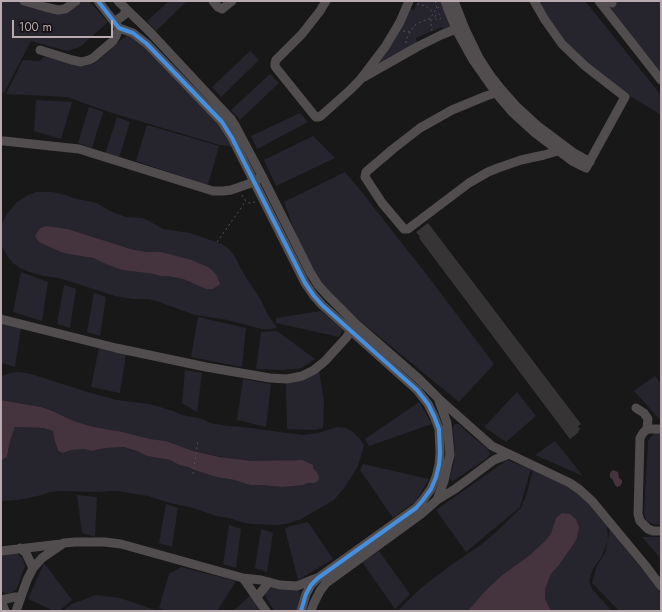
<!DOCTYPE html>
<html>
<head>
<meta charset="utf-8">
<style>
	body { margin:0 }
	#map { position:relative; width:662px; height:612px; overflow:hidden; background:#181818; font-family:Jost,sans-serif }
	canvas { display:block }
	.frame { position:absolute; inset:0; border:2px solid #b9aab0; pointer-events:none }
	.scale { position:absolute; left:12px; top:20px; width:101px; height:18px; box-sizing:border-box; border:2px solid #b9aab0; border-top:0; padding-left:5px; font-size:12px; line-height:14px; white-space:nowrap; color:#b9aab0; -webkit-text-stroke:3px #141213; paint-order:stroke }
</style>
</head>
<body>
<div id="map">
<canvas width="662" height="612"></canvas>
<div class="frame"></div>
<div class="scale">100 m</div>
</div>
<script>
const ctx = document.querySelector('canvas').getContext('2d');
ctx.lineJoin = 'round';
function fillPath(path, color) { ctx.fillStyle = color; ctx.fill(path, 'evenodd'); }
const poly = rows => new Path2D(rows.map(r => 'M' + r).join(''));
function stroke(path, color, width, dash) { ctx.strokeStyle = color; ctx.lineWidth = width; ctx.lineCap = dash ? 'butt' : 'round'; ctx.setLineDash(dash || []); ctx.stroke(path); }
const green = poly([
	[1,1,24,1,58,10,76,1,89,1,108,22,80,47,67,51,31,41,4,93,1,92],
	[169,1,187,1,156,31,147,21],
	[418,1,442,1,452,28,445,31,442,27,416,38,417,43,376,66,409,8,414,10],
	[539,1,585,1,661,95,661,115,653,110,610,84,584,64,550,22],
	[610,1,661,1,661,72,608,9,613,4],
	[127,36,129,36,135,38,216,121,231,146,220,145,109,112,67,97,6,94,23,60,40,61,44,57,47,56,78,65,84,66,89,65,95,63,122,39],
	[250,51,259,60,221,97,212,87],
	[270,74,279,83,240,120,231,110],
	[36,100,72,102,61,139,34,131],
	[89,107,103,112,92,148,78,143],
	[300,113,308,122,257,149,251,136],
	[117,117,130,122,119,158,105,154],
	[147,125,219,146,208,185,136,161],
	[313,136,335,158,276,186,264,160],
	[345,172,361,191,430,279,494,364,459,402,354,316,331,295,323,287,300,246,284,202],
	[36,192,52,192,66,195,73,198,97,203,110,211,126,217,142,218,149,221,163,229,190,233,222,244,229,249,234,255,245,276,261,300,268,315,277,328,270,329,262,329,223,319,195,315,156,301,148,299,132,299,115,296,59,278,43,276,27,271,20,268,13,263,8,257,1,245,1,225,7,214,17,202,28,195],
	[46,226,68,229,131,249,147,252,162,252,198,263,206,266,206,289,183,279,168,276,160,276,153,274,146,273,122,270,108,265,93,258,68,254],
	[21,272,48,282,42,321,13,312],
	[64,285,76,289,70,328,57,324],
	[94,293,106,297,100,336,87,332],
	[321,311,343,330,339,337,276,323,276,318],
	[198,317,246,328,242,367,191,357],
	[1,323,21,328,15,367,1,363],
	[277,331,315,359,302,368,283,370,256,369,261,332],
	[99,348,126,354,120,393,91,387],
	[185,370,202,373,197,412,182,403],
	[319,371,324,402,323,428,316,430,287,429,286,384],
	[18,372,26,373,34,375,91,393,117,400,133,402,150,404,173,411,182,415,203,419,210,423,227,426,243,427,302,435,318,433,337,427,346,428,353,432,359,438,364,445,362,453,357,468,344,488,334,500,301,519,286,524,278,525,253,524,245,523,229,518,216,516,193,508,170,503,148,496,117,491,108,491,101,492,60,491,50,492,42,495,18,500,1,501,1,461,7,457,10,441,15,427,43,428,53,431,54,438,58,451,63,453,71,450,85,449,91,451,106,448,124,447,137,451,147,456,170,460,179,465,188,467,192,469,216,477,234,480,250,485,260,485,282,487,304,485,308,483,314,483,317,472,313,468,294,460,286,461,252,461,228,458,193,451,166,441,150,439,119,431,110,430,90,426,74,421,41,407,1,400,1,376,10,373],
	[655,376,661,384,661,421,634,391],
	[243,379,271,384,266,427,237,420],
	[517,392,536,416,506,442,484,427],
	[419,402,432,424,369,446,365,439],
	[456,424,459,424,468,433,487,448,490,454,486,459,453,481,450,479,450,477,453,466,455,452,453,428,454,425],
	[655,433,661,433,661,525,652,524,646,520,644,513,648,442,649,439],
	[555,441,583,476,535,455],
	[507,460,531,469,520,507,466,552,436,510],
	[363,464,429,479,416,501,393,518,360,470],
	[533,469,579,491,607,526,608,540,610,529,661,593,661,611,619,611,592,583,596,568,606,551,607,541,602,556,593,569,589,581,592,589,612,611,552,611,548,605,545,598,545,589,551,574,559,565,573,545,577,538,579,527,576,519,570,514,556,518,551,533,546,540,530,555,501,576,484,592,473,605,467,611,397,611,421,588,451,565,482,544,495,533,521,508,527,493],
	[77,495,97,497,95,537,82,533],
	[166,504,178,508,172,547,159,543],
	[308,522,333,559,298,580,285,529,290,526],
	[229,525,241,529,236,568,223,564],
	[261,529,273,533,267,572,255,568],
	[642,537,661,537,661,559],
	[379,551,410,594,395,609,362,562],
	[17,553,23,559,25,566,17,588,14,591,10,593,6,593,2,592,1,554],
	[44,563,72,600,59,611,54,611,28,599],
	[181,567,236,581,217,611,167,611,159,608,169,574],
	[271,587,277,589,297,589,299,591,300,593,301,597,297,611,274,611,265,595,265,593,269,588],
	[252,594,260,608,256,611,233,611],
	[96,595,120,598,158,611,64,611,66,608,72,604]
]);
const water = poly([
	[46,226,68,229,131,249,147,252,162,252,191,260,206,266,212,270,217,276,220,284,213,289,206,289,183,279,168,276,160,276,153,274,138,272,122,270,108,265,93,258,68,254,61,252,39,242,35,236,39,229],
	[1,400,41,407,52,411,74,421,90,426,110,430,119,431,150,439,166,441,193,451,220,457,252,461,302,460,313,465,313,468,317,472,319,477,318,481,314,483,308,483,304,485,282,487,260,485,250,485,234,480,216,477,192,469,188,467,179,465,170,460,147,456,137,451,124,447,106,448,91,451,85,449,71,450,63,453,58,451,54,438,53,431,43,428,15,427,10,441,7,457,1,461],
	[613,470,618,472,619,478,622,480,622,483,620,486,617,487,615,485,613,480,610,477,610,473],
	[562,513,570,514,576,519,579,527,577,538,573,545,559,565,551,574,545,589,545,598,548,605,552,611,467,611,473,605,484,592,501,576,530,555,546,540,551,533,556,518]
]);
const building = poly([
	[428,223,581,424,578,426,580,429,578,431,579,432,570,439,419,238,420,237,416,232]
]);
const path = poly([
	[435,1,437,8],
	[417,4,426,6,433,12],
	'435 17a3 3 0 1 1 6 0a3 3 0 1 1-6 0Z',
	[403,31,410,32],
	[432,31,431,25,431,18,433,13,439,7],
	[406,43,406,40,410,32,415,25,423,21,431,18],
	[242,195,244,199,249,203,255,202],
	[217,242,246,201],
	[193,474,198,440]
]);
const minor = poly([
	[24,1,45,7,58,10,65,9,76,1],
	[98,1,119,28,133,33,147,44,222,122,232,138,305,283,314,296,322,305,417,390,428,404,434,416,439,429,440,453,439,465,436,477,431,489,423,500,416,508,318,578,311,585,306,594,301,611],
	[118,1,150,32,231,119,236,127,262,176,310,272,318,285,328,296,356,324,419,379,438,398,447,423,450,454,444,481,437,500,421,514,326,583,320,591,314,603,311,611],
	[213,1,218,7,222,9,232,1],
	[326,1,320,11,302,34,276,60,275,63,275,66,277,69,314,115,316,117,319,117,322,115,350,90,360,80,385,47,400,22,409,1],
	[445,1,449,12,458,33,473,60,496,93,513,113,535,133,572,161,586,168,625,97,585,66,562,44,545,20,534,1],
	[454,1,465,29,479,58,490,75,501,89,516,106,538,126,574,153,590,162],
	[599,1,661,80],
	[610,1,612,3],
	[114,22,124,15,126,9],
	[40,50,72,60,81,62,89,60,93,58,113,41,116,36,119,28],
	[364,77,417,47,441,35,456,29],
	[501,89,496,93,486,96,452,110,420,128,393,149,366,172,365,177,382,203,404,229,408,229,469,183,488,172,498,168,521,160,544,155,558,151],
	[1,141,4,141,79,149,213,191,223,191,231,190,254,182,258,179],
	[1,319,116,348,206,367,270,378,287,379,302,376,314,370,325,361,346,338,354,327],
	[439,399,492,446,570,483,580,490,592,501,645,565,661,586],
	[636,408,644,413,648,419,647,429],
	[661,429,647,429,643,433,640,438,638,514,640,521,648,529,653,531,661,531],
	[437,500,455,489,494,460,509,454],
	[20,548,26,553,33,568],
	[1,551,61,544],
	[243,578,266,611],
	[257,597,269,582],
	[1,600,15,597,20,597],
	[1,601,5,611],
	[16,611,27,580,33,568,42,558,64,543,75,542,105,542,121,544,243,578,261,580,280,585,297,586,317,578]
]);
const cycleway = poly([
	[98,1,119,28,133,33,147,44,222,122,232,138,305,283,314,296,322,305,417,390,428,404,434,416,439,429,440,453,439,465,436,477,431,489,423,500,416,508,318,578,311,585,306,594,301,611]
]);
fillPath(green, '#26252e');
fillPath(water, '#45333e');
fillPath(building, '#363435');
stroke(path, '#534e50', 1, [2, 3]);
stroke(minor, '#514d4e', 9);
stroke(cycleway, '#468fdf', 4);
</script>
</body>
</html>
